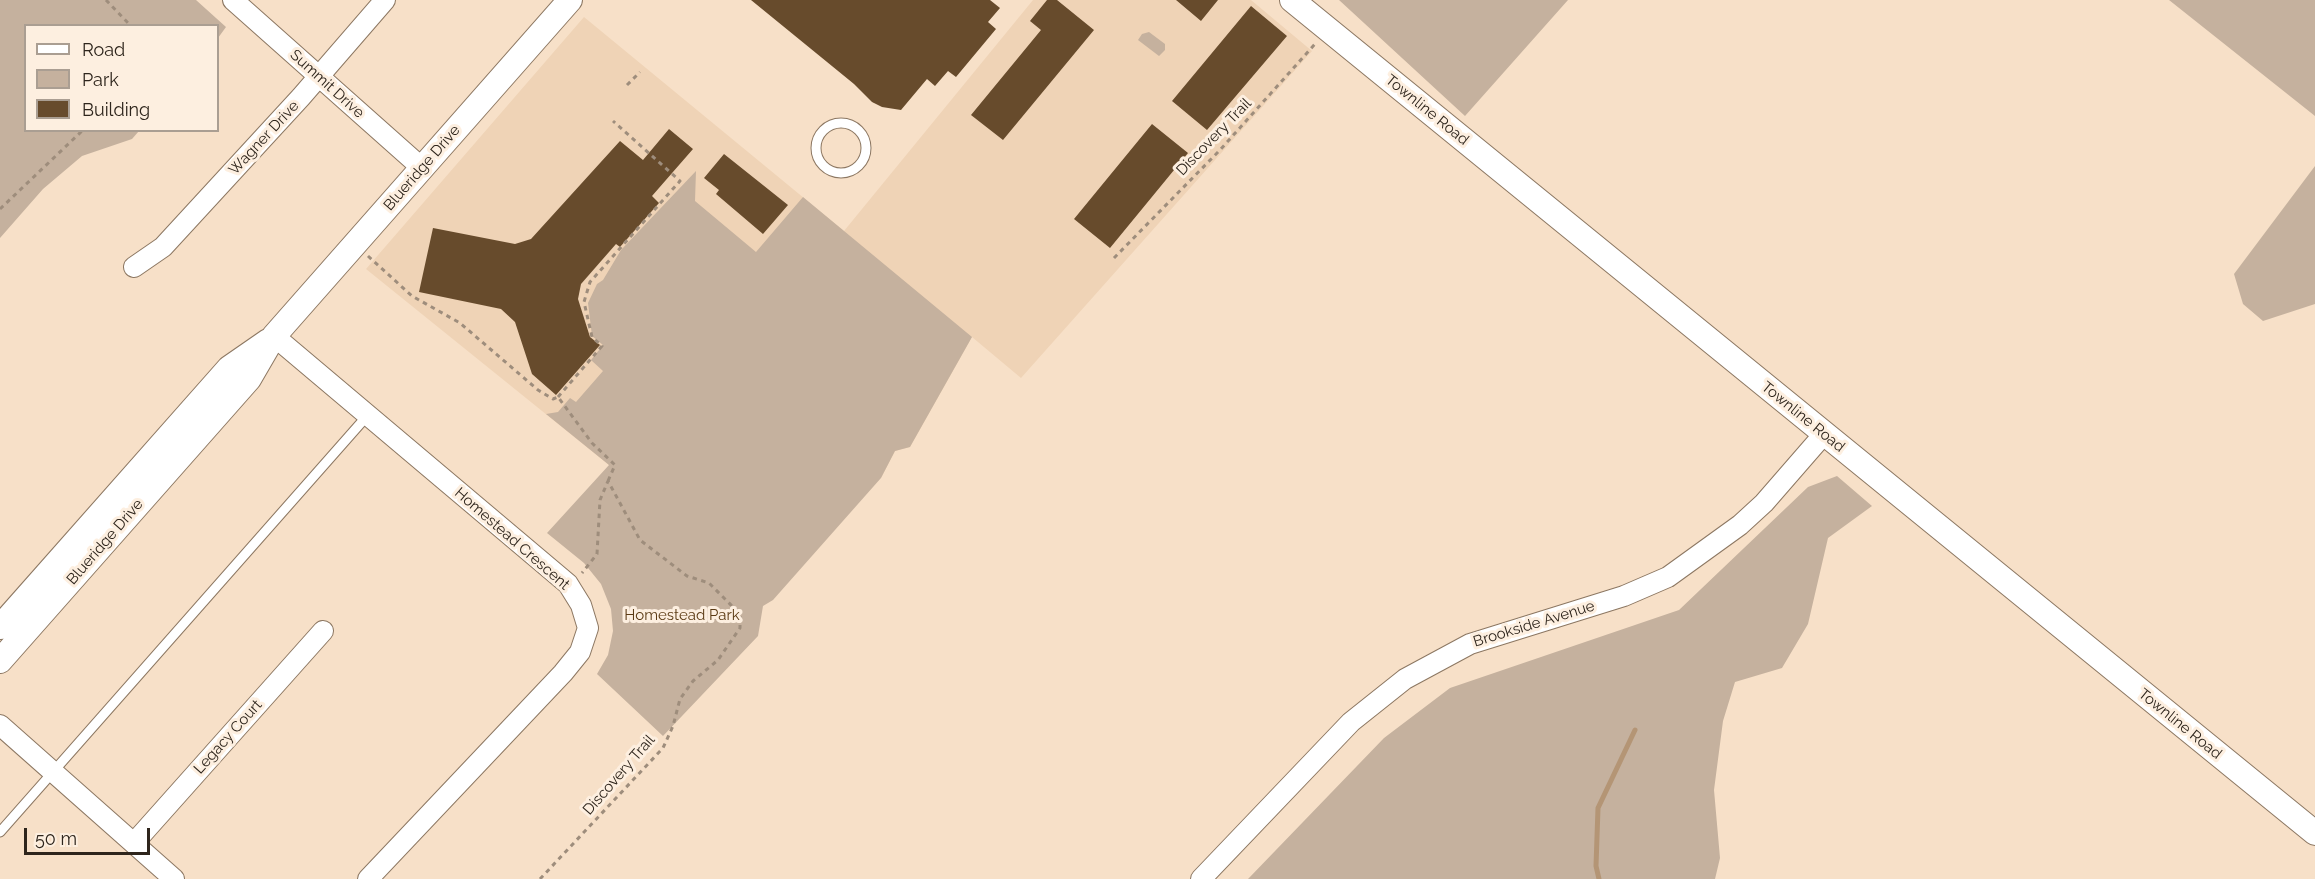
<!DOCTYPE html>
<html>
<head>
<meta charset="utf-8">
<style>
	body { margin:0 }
	#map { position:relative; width:2315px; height:879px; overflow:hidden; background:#f7e0c8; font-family:Raleway,sans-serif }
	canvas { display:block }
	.legend { position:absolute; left:24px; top:24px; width:195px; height:108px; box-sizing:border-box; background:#fdefe0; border:2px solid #aa9e92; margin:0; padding:8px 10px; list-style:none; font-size:18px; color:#2e251c }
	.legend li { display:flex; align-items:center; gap:12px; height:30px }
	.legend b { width:30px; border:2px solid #aa9e92 }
	.scale { position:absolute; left:24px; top:828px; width:126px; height:27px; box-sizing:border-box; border:3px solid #2e251c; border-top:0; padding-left:8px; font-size:18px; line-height:21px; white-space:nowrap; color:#2e251c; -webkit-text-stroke:4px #fdefe0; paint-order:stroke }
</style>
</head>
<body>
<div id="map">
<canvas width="2315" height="879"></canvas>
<ul class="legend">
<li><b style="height:8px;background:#fff"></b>Road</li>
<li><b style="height:16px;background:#c5b19e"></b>Park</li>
<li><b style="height:16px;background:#674b2c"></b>Building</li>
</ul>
<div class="scale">50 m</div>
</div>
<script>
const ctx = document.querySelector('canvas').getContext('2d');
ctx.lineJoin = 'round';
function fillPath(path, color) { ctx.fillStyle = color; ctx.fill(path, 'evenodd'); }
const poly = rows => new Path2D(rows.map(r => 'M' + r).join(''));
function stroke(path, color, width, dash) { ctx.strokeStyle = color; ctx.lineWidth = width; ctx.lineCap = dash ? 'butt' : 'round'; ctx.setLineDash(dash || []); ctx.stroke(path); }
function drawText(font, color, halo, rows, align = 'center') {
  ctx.font = font + ' Raleway,sans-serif'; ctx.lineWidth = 6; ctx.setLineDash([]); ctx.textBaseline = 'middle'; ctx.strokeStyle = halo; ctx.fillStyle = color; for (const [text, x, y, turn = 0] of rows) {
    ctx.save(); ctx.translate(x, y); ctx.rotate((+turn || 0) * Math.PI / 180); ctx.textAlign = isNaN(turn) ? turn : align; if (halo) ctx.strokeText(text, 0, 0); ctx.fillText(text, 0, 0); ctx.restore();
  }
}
const built = poly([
	[1033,0,1251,0,1312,51,1021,378,972,337,910,447,895,451,881,478,609,465,366,269,584,17,844,231]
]);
const green = poly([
	[0,0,196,0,226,27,218,38,218,26,26,26,26,130,139,131,132,139,82,156,43,189,0,238],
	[1339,0,1568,0,1465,116],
	[2169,0,2315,0,2315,116],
	[1149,32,1165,44,1165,50,1159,56,1138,40,1142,34],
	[2315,166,2315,304,2263,321,2243,304,2234,274],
	[696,171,695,201,756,252,803,197,972,337,910,447,895,451,881,478,773,600,763,606,758,636,663,736,597,674,608,655,613,631,611,609,601,584,584,563,547,533,609,465,546,414,558,412,570,398,576,402,603,371,591,360,603,345,592,336,588,303,597,284,603,280,621,250],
	[1837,476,1872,506,1828,538,1808,624,1782,668,1735,682,1723,721,1714,790,1720,858,1715,879,1248,879,1384,738,1450,688,1679,610,1808,487]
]);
const stream = poly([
	[1599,879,1596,866,1598,808,1635,730]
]);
const building = poly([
	[751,0,990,0,1000,8,988,22,996,29,956,77,948,71,935,86,927,79,901,110,882,107,872,102,854,84],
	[1047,0,1057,0,1094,30,1003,140,971,115,1041,30,1030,21],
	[1176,0,1218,0,1201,21],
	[1251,6,1287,36,1207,130,1172,101],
	[1152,124,1188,153,1110,248,1074,219],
	[669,129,693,149,652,196,659,203,620,247,616,244,581,284,578,299,590,337,600,345,556,395,532,374,515,322,501,309,419,292,433,228,515,244,531,239,620,141,643,160],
	[724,154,788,205,763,234,716,194,719,190,704,178]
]);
const path = poly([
	[106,0,131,26],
	[627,85,640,72],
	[0,209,83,130],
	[368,256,412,296,460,323,538,390,553,399,558,397,592,443,615,465,608,481],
	[1114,258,1220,150,1315,44],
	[558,397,602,346,592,337,584,302,590,282,680,181,613,121],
	[540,879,663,748,673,726,680,699,693,681,718,660,740,628,740,614,709,583,687,576,640,540,608,481,600,500,597,554,582,573]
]);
const service = poly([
	'816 148a25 25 0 1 1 50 0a25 25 0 1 1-50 0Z',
	[0,832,367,416]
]);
const minor = poly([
	[233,0,422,168],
	[134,267,163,247,301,97,385,0],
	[274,336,568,584,581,605,588,628,580,652,563,673,368,879],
	[0,725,174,879],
	[134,843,323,631],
	[1201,879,1351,722,1405,679,1470,644,1624,596,1668,577,1740,525,1764,503,1824,434]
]);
const tertiary = poly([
	[1292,0,2315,833],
	[0,627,229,368,268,341],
	[0,661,249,379,274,336,570,0]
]);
const streetNames = [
	["Summit Drive",327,84,42],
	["Townline Road",1427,110,39],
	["Discovery Trail",1214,137,-46],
	["Wagner Drive",264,138,-47],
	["Blueridge Drive",422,168,-49],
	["Townline Road",1803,417,39],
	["Homestead Crescent",512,539,41],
	["Blueridge Drive",105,542,-49],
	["Brookside Avenue",1534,624,-17],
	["Townline Road",2180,724,39],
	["Legacy Court",228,737,-48],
	["Discovery Trail",619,775,-49]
];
const parkNames = [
	["Homestead Park",682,615]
];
fillPath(built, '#efd3b6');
fillPath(green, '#c5b19e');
stroke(stream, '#b49575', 5);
fillPath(building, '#674b2c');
stroke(service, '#8c7762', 11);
stroke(minor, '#8c7762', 22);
stroke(tertiary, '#8c7762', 26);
stroke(path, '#9e8d7c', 3, [4.5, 4.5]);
stroke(service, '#fff', 9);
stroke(minor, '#fff', 20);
stroke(tertiary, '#fff', 24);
drawText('15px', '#2e251c', '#fdefe0', streetNames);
drawText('15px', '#5b3a13', '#fdefe0', parkNames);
</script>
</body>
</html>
